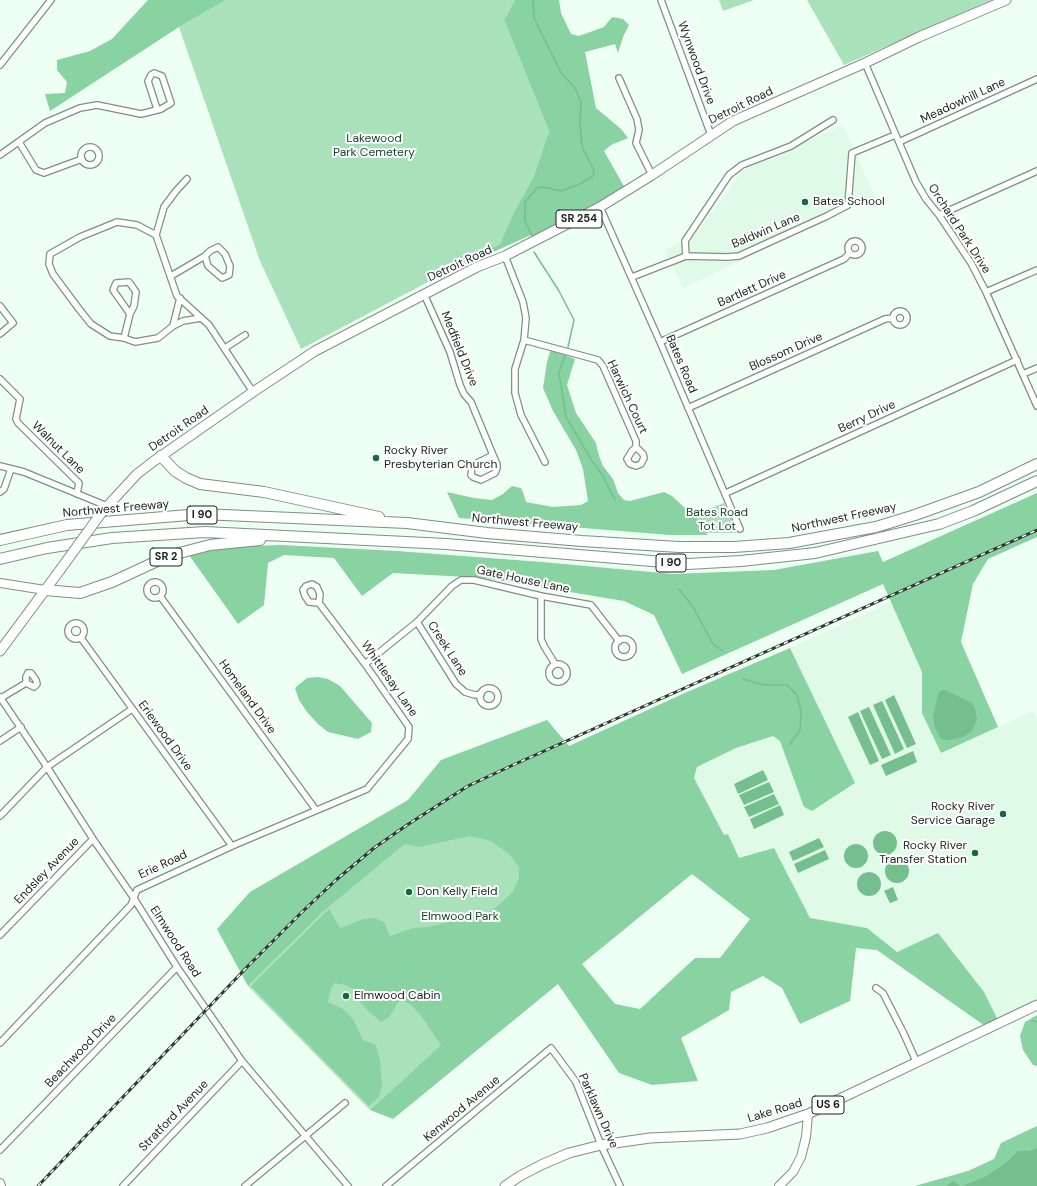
<!DOCTYPE html>
<html>
<head>
<meta charset="utf-8">
<style>
	body { margin:0 }
	canvas { display:block; background:#eefff3 }
</style>
</head>
<body>
<canvas width="1037" height="1186"></canvas>
<script>
const ctx = document.querySelector('canvas').getContext('2d');
ctx.lineJoin = 'round';
function fillPath(path, color) { ctx.fillStyle = color; ctx.fill(path, 'evenodd'); }
const poly = rows => new Path2D(rows.map(r => 'M' + r).join(''));
function stroke(path, color, width, dash) { ctx.strokeStyle = color; ctx.lineWidth = width; ctx.lineCap = dash ? 'butt' : 'round'; ctx.setLineDash(dash || []); ctx.stroke(path); }
function drawText(font, color, halo, rows, align = 'center') {
  ctx.font = font + ' "DM Sans",sans-serif'; ctx.lineWidth = 4; ctx.setLineDash([]); ctx.textBaseline = 'middle'; ctx.strokeStyle = halo; ctx.fillStyle = color; for (const [text, x, y, turn = 0] of rows) {
    ctx.save(); ctx.translate(x, y); ctx.rotate((+turn || 0) * Math.PI / 180); ctx.textAlign = isNaN(turn) ? turn : align; if (halo) ctx.strokeText(text, 0, 0); ctx.fillText(text, 0, 0); ctx.restore();
  }
}
const built = poly([
	[843,125,875,197,683,288,665,250,695,236,742,171],
	[891,602,922,672,922,713,941,753,1033,711,1037,719,1037,1001,998,1020,984,992,897,952,867,928,810,918,774,848,739,858,728,834,724,835,694,778,697,767,736,748,773,736,780,741,804,807,812,811,855,783,790,648]
]);
const green = poly([
	[226,0,515,0,504,20,549,131,534,176,513,214,500,244,301,349,260,261,179,27],
	[719,0,754,0,723,11],
	[807,0,991,0,844,65],
	[724,503,738,533,707,533,700,525,695,514],
	[508,778,550,894,441,1045,370,1110,248,986,323,912,405,844]
]);
const forest = poly([
	[148,0,226,0,179,27,50,111,45,94,65,93,67,82,57,70,57,60,90,51,112,39],
	[515,0,559,0,561,13,571,34,579,36,604,27,612,17,623,19,629,25,623,37,618,53,615,44,585,52,596,108,621,129,628,138,611,145,604,151,625,188,532,238,530,232,531,235,458,268,455,267,500,244,513,214,534,176,549,131,504,20],
	[552,350,575,359,567,385,576,413,596,443,599,456,603,466,613,479,618,493,624,500,630,501,664,492,672,496,685,508,695,514,700,525,707,533,707,535,670,535,459,518,447,492,474,498,492,500,503,494,512,486,521,488,523,492,526,502,553,507,581,505,588,501,583,469,576,450,553,411,543,388,547,362,550,352],
	[1037,493,1037,537,988,559,973,584,961,642,998,727,941,753,922,713,922,672,883,584,682,674,654,615,624,601,485,578,393,573,362,596,334,558,284,555,268,563,264,605,238,624,189,555,228,547,281,545,397,551,542,562,673,574,774,570,878,551,883,562],
	[790,648,855,783,812,811,804,807,780,741,773,736,736,748,697,767,694,778,724,835,728,834,739,858,774,848,810,918,867,928,897,952,938,933,984,992,998,1020,985,1026,877,950,856,948,850,1001,800,1024,782,988,763,976,731,992,729,1010,681,1038,698,1081,652,1085,619,1073,558,984,393,1119,370,1110,441,1045,420,1014,411,1005,404,1001,398,1002,390,1016,381,1022,364,1007,360,1002,361,992,345,985,334,983,330,991,328,1002,343,1009,353,1019,363,1040,376,1045,380,1060,382,1086,379,1097,369,1106,251,986,329,909,340,928,364,919,375,918,384,922,390,936,413,928,428,927,470,917,483,916,495,908,512,893,519,878,519,867,509,854,491,841,470,836,419,847,405,844,323,912,248,986,217,929,250,892,408,800,441,760,547,720,569,746,687,692],
	[692,874,750,919,720,958,695,958,640,1009,615,1004,582,964],
	[318,677,328,679,340,686,372,723,371,732,358,739,328,732,318,724,307,712,299,700,295,688,307,678],
	[1037,1015,1037,1066,1033,1065,1023,1050,1020,1036,1025,1022],
	[1037,1126,1037,1147,1029,1151,1017,1151,1005,1163,984,1177,961,1186,953,1180,946,1186,915,1186,968,1171,994,1159,1001,1143]
]);
const water = poly([
	[942,690,945,690,972,703,975,708,977,720,971,732,963,737,948,740,941,739,935,728,933,717,938,694],
	[894,695,916,744,907,748,885,700],
	[882,701,904,749,895,754,873,705],
	[869,707,891,755,882,759,860,711],
	[858,712,879,761,870,765,848,717],
	[913,751,917,762,886,776,881,765],
	[763,770,768,780,738,794,734,784],
	[769,782,774,792,744,805,739,795],
	[774,794,779,804,749,817,744,807],
	[780,805,784,815,754,829,750,819],
	'873 843a12 12 0 1 1 24 0a12 12 0 1 1-24 0Z',
	[819,838,824,847,793,861,789,852],
	'844 856a12 12 0 1 1 24 0a12 12 0 1 1-24 0Z',
	[825,850,829,859,798,873,794,864],
	'885 871a12 12 0 1 1 24 0a12 12 0 1 1-24 0Z',
	'857 884a12 12 0 1 1 24 0a12 12 0 1 1-24 0Z',
	[893,887,898,900,890,903,884,891],
	[1037,1147,1037,1186,946,1186,953,1180,961,1186,984,1177,1005,1163,1017,1151,1029,1151]
]);
const stream = poly([
	[532,236,525,221,525,202,537,188,543,187,561,191,580,184,593,176,594,170,582,147,580,124,581,102,575,88,562,74,534,18,533,0],
	[534,252,559,291,574,320,568,347],
	[565,355,559,373,566,417,592,461,603,476,615,500],
	[679,589,693,607,713,644,723,651],
	[743,679,764,685,787,685,797,695,801,712,800,730,789,745],
	[1032,1021,1037,1022]
]);
const street = poly([
	[661,0,711,135],
	[865,63,916,182,926,199,939,215,971,263,986,292,1037,406],
	[0,65,51,0],
	[619,78,637,119,639,130,636,143,652,175],
	[19,142,36,170,44,173,82,159],
	[899,142,1037,79],
	'81 156a9 9 0 1 1 18 0a9 9 0 1 1-18 0Z',
	[0,155,45,123,80,108,97,105,141,114,161,109,171,103,162,76,154,73,151,75,148,81,157,109],
	[187,179,176,191,164,207,156,235,177,296,209,325,253,392],
	[600,207,660,342,740,529],
	[939,215,1037,171],
	[156,235,137,225,117,222,80,237,50,254,49,264,53,274,79,309,91,324,110,336,124,338,135,342,158,338,173,326,180,298],
	'848 248a7 7 0 1 1 14 0a7 7 0 1 1-14 0Z',
	[505,256,523,302,526,318,524,340,515,369,515,393,521,415,545,462],
	[686,256,685,241,729,175,742,165,791,146,833,120],
	[171,276,205,256,208,266,222,278,229,275,230,266,225,254,218,247,210,251,205,256],
	[632,277,686,256,727,257,739,256,827,216,848,205,852,153,895,135],
	[986,292,1037,270],
	[424,294,450,352,460,385,464,394,471,402,493,455,475,464,472,467,471,475,473,477,481,480,495,473,497,468,497,464,493,455],
	[0,306,13,323,0,334],
	'893 318a7 7 0 1 1 14 0a7 7 0 1 1-14 0Z',
	[173,326,183,321,201,318],
	[124,338,130,314,113,290,116,283,129,282,136,292,134,306,130,314],
	[524,340,598,360,603,366,636,441,636,447,632,451,627,459,630,464,636,466,641,464,644,458,643,454,636,447],
	[660,342,844,259,850,253],
	[225,348,245,335],
	[1023,374,1037,368],
	[0,379,20,399,16,419,18,423,79,483,77,494],
	[688,408,885,319,893,318],
	[0,466,24,472,107,506],
	[0,492,4,489,11,469],
	[726,493,1017,360],
	'147 590a8 8 0 1 1 16 0a8 8 0 1 1-16 0Z',
	[160,596,316,810],
	[541,596,541,639,544,646,555,664],
	[417,622,456,684,465,692,475,695,481,694],
	'68 631a8 8 0 1 1 16 0a8 8 0 1 1-16 0Z',
	[81,638,232,846],
	'615 648a9 9 0 1 1 18 0a9 9 0 1 1-18 0Z',
	[365,664,417,622,452,586,461,580,474,580,541,596,591,605,619,641],
	'549 673a9 9 0 1 1 18 0a9 9 0 1 1-18 0Z',
	[28,673,31,673,36,680,37,684,34,687,26,683,26,677,28,673],
	'480 697a9 9 0 1 1 18 0a9 9 0 1 1-18 0Z',
	[0,697,47,767,93,839,133,897,177,967,242,1061,348,1186],
	[1,698,26,683],
	[0,741,21,727],
	[0,816,47,767,132,709],
	[0,935,93,839],
	[876,988,883,993,903,1032,917,1063],
	[0,1043,131,905,137,890,232,846,367,789,408,739,409,727,365,664,319,603,320,594,317,587,312,584,306,586,303,590,305,596,309,602,319,603],
	[0,1150,177,967],
	[123,1186,242,1061],
	[245,1186,345,1103],
	[386,1186,551,1048,576,1082,601,1145,620,1186]
]);
const secondary = poly([
	[0,583,45,590],
	[0,1183,1,1186],
	[779,1186,793,1172,801,1157,806,1137,808,1114]
]);
const primary = poly([
	[102,512,137,474,154,461,253,392,315,351,446,283,477,267,505,256,600,207,652,175,733,121,865,63,919,37,1006,0],
	[0,651,60,570],
	[505,1186,520,1176,541,1165,569,1153,601,1145,650,1138,740,1134,767,1128,808,1114,1037,1005]
]);
const highway = poly([
	[161,456,175,471,186,478,200,484,264,492,379,517],
	[0,540,67,525,201,514,407,523,487,533,582,541,679,547,734,547,789,543,876,527,915,515,979,492,1037,464],
	[0,559,47,548,112,538,205,532,446,544,688,564,741,561,815,553,939,524,973,511,1037,481],
	[45,590,80,593,112,582,168,556,210,545,260,540]
]);
const rail = poly([
	[38,1186,248,966,302,912,336,880,374,848,407,825,468,786,513,765,1037,530]
]);
const primaryBridge = poly([
	[60,570,102,512]
]);
const markers = [
	[805,202,4,"#146a3d"],
	[376,458,4,"#146a3d"],
	[1003,814,4,"#146a3d"],
	[975,853,4,"#146a3d"],
	[409,892,4,"#146a3d"],
	[346,996,4,"#146a3d"]
];
const shields = [
	[579,219,46],
	[202,515,30],
	[166,557,32],
	[671,563,30],
	[828,1105,32]
];
const shieldNames = [
	["SR 254",579,219],
	["I 90",202,515],
	["SR 2",166,557],
	["I 90",671,563],
	["US 6",828,1105]
];
const streetNames = [
	["Wynwood Drive",696,63,70],
	["Meadowhill Lane",963,101,-25],
	["Detroit Road",741,106,-26],
	["Orchard Park Drive",959,229,57],
	["Baldwin Lane",766,231,-23],
	["Detroit Road",460,264,-25],
	["Bartlett Drive",752,289,-24],
	["Medfield Drive",459,349,68],
	["Blossom Drive",786,352,-24],
	["Bates Road",681,364,67],
	["Harwich Court",627,397,65],
	["Berry Drive",867,417,-25],
	["Detroit Road",179,429,-35],
	["Walnut Lane",58,448,45],
	["Northwest Freeway",116,509,-5],
	["Northwest Freeway",844,518,-12],
	["Northwest Freeway",525,523,5],
	["Gate House Lane",523,580,12],
	["Creek Lane",447,649,57],
	["Whittlesay Lane",389,679,55],
	["Homeland Drive",247,697,54],
	["Eriewood Drive",165,736,54],
	["Erie Road",163,865,-25],
	["Endsley Avenue",47,871,-46],
	["Elmwood Road",175,942,57],
	["Beachwood Drive",81,1051,-46],
	["Kenwood Avenue",462,1109,-40],
	["Parklawn Drive",598,1111,66],
	["Lake Road",775,1111,-17],
	["Stratford Avenue",174,1116,-46]
];
const parkNames = [
	["Lakewood",374,139],
	["Park Cemetery",374,153],
	["Bates Road",717,513],
	["Tot Lot",717,527],
	["Elmwood Park",460,917]
];
const poiNames = [
	["Bates School",813,202],
	["Rocky River",384,451],
	["Presbyterian Church",384,465],
	["Rocky River",995,807,"right"],
	["Service Garage",995,821,"right"],
	["Rocky River",967,846,"right"],
	["Transfer Station",967,860,"right"],
	["Don Kelly Field",417,892],
	["Elmwood Cabin",354,996]
];
fillPath(built, '#dffbe7');
fillPath(green, '#a9e2ba');
fillPath(forest, '#89d2a1');
fillPath(water, '#75bf8e');
stroke(stream, '#75bf8e', 1.5);
stroke(street, '#7d9082', 8);
stroke(secondary, '#7d9082', 10);
stroke(primary, '#7d9082', 11);
stroke(highway, '#7d9082', 12);
stroke(street, '#fff', 5.5);
stroke(secondary, '#fff', 8);
stroke(primary, '#fff', 9);
stroke(highway, '#fff', 10);
stroke(rail, '#2f3833', 3);
stroke(rail, '#fff', 1.5, [4.5]);
stroke(primaryBridge, '#7d9082', 11, []);
stroke(primaryBridge, '#fff', 9);
for (const [x, y, r, color] of markers) { const dot = new Path2D(); dot.arc(x, y, r, 0, 2 * Math.PI); ctx.fillStyle = color; ctx.fill(dot); stroke(dot, '#fff', 1.5); }
for (const [x, y, w] of shields) { const box = new Path2D(); box.roundRect(x - w / 2, y - 9, w, 18, 3); ctx.fillStyle = '#fff'; ctx.fill(box); stroke(box, '#1a221d', 1); }
drawText('bold 11px', '#1a221d', null, shieldNames);
drawText('12px', '#1a221d', '#fff', streetNames);
drawText('12px', '#104829', '#fff', parkNames);
drawText('12px', '#1a221d', '#fff', poiNames, 'left');
</script>
</body>
</html>
